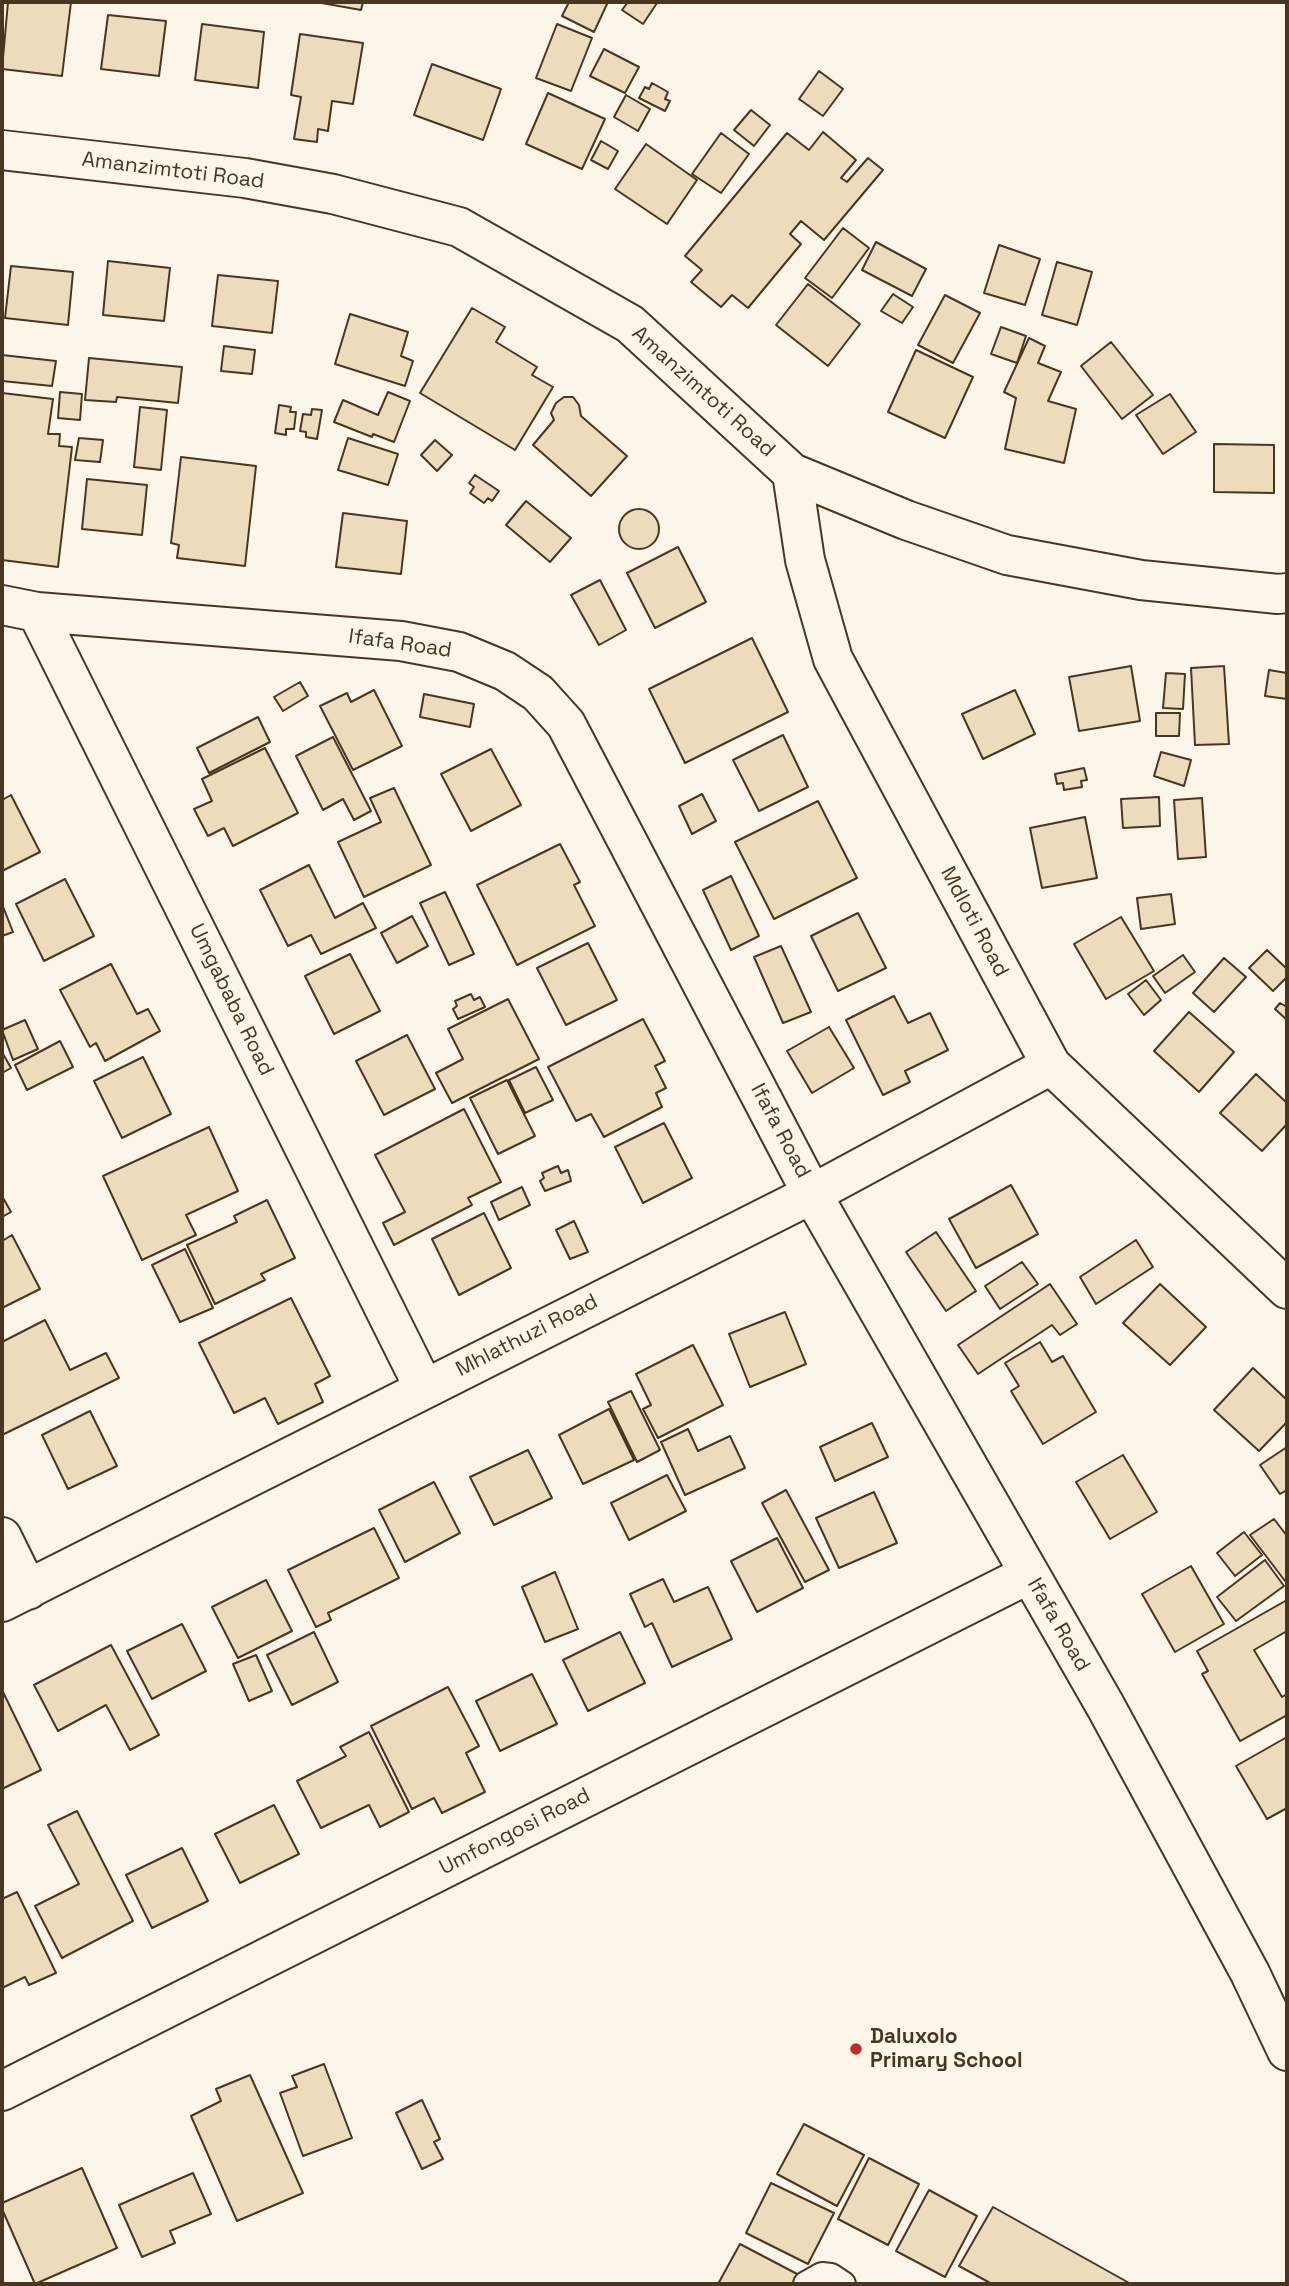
<!DOCTYPE html>
<html>
<head>
<meta charset="utf-8">
<style>
	body { margin:0 }
	#map { position:relative; width:1289px; height:2286px; overflow:hidden; background:#fbf6e9; font-family:"Space Grotesk",sans-serif }
	canvas { display:block }
	.frame { position:absolute; inset:0; border:4px solid #4a3520; pointer-events:none }
</style>
</head>
<body>
<div id="map">
<canvas width="1289" height="2286"></canvas>
<div class="frame"></div>
</div>
<script>
const ctx = document.querySelector('canvas').getContext('2d');
ctx.lineJoin = 'round';
function fillPath(path, color) { ctx.fillStyle = color; ctx.fill(path, 'evenodd'); }
const poly = rows => new Path2D(rows.map(r => 'M' + r).join(''));
function stroke(path, color, width, dash) { ctx.strokeStyle = color; ctx.lineWidth = width; ctx.lineCap = dash ? 'butt' : 'round'; ctx.setLineDash(dash || []); ctx.stroke(path); }
function drawText(font, color, halo, rows, align = 'center') {
  ctx.font = font + ' "Space Grotesk",sans-serif'; ctx.lineWidth = 5; ctx.setLineDash([]); ctx.textBaseline = 'middle'; ctx.strokeStyle = halo; ctx.fillStyle = color; for (const [text, x, y, turn = 0] of rows) {
    ctx.save(); ctx.translate(x, y); ctx.rotate((+turn || 0) * Math.PI / 180); ctx.textAlign = isNaN(turn) ? turn : align; if (halo) ctx.strokeText(text, 0, 0); ctx.fillText(text, 0, 0); ctx.restore();
  }
}
const building = poly([
	[8,2,71,2,62,76,2,69,8,2],
	[316,2,363,2,361,10,316,2],
	[569,2,602,2,607,4,594,32,562,16,569,2],
	[628,2,655,2,657,3,643,24,622,10,628,2],
	[108,15,166,21,159,76,101,69,108,15],
	[202,24,264,32,258,88,195,80,202,24],
	[557,24,592,38,571,91,536,78,557,24],
	[300,34,363,43,353,104,332,101,328,131,318,129,317,142,294,139,301,97,291,95,300,34],
	[604,49,639,67,625,93,590,76,604,49],
	[432,64,501,89,483,140,414,115,432,64],
	[819,71,843,89,823,116,799,99,819,71],
	[652,83,668,92,665,99,670,101,665,111,639,98,645,87,649,89,652,83],
	[548,93,605,119,582,169,526,144,548,93],
	[626,95,650,109,638,131,614,117,626,95],
	[751,110,770,125,754,146,734,130,751,110],
	[823,132,856,160,841,178,847,182,868,158,883,170,824,240,801,221,790,234,801,244,748,308,732,295,721,307,691,282,702,270,685,256,787,133,809,150,823,132],
	[721,133,749,154,721,193,692,174,721,133],
	[601,141,618,151,608,169,591,160,601,141],
	[646,144,697,180,667,224,615,189,646,144],
	[843,228,869,248,832,298,805,278,843,228],
	[876,242,926,269,912,296,862,270,876,242],
	[999,245,1040,259,1025,305,984,293,999,245],
	[108,261,170,268,164,321,103,315,108,261],
	[1057,262,1092,272,1077,325,1042,315,1057,262],
	[11,266,73,272,68,325,5,318,11,266],
	[218,275,278,281,272,333,212,326,218,275],
	[808,284,860,324,828,366,776,325,808,284],
	[893,294,913,307,902,323,881,311,893,294],
	[945,295,980,313,953,363,918,345,945,295],
	[472,308,505,327,496,342,537,367,532,375,553,387,515,450,420,393,472,308],
	[350,314,408,332,401,356,413,361,405,386,335,364,350,314],
	[1001,327,1026,336,1017,363,991,354,1001,327],
	[1029,338,1045,346,1038,363,1061,372,1048,401,1076,409,1064,463,1005,449,1016,398,1004,392,1029,338],
	[1111,342,1153,395,1122,419,1081,366,1111,342],
	[224,346,255,350,252,374,221,371,224,346],
	[916,350,973,377,945,438,888,412,916,350],
	[2,355,56,361,52,386,2,381,2,355],
	[89,358,182,367,178,403,117,397,116,402,85,400,89,358],
	[60,392,82,394,80,420,58,418,60,392],
	[388,392,410,401,394,442,373,434,372,437,334,422,343,400,378,415,388,392],
	[2,393,53,399,48,434,60,434,59,446,72,447,58,567,2,560,2,393],
	[1170,394,1196,432,1163,454,1136,415,1170,394],
	[564,397,573,397,579,405,581,416,627,456,591,496,533,445,554,420,551,413,556,403,564,397],
	[279,405,291,407,290,412,296,412,294,429,286,429,286,435,275,433,279,405],
	[140,407,167,410,161,470,134,467,140,407],
	[312,409,322,410,317,439,306,437,306,432,300,431,303,414,311,415,312,409],
	[79,438,103,440,100,462,75,460,79,438],
	[348,438,398,454,388,485,338,470,348,438],
	[435,440,452,455,437,471,421,455,435,440],
	[1214,444,1274,445,1274,493,1214,492,1214,444],
	[181,457,256,466,245,566,177,558,179,545,171,543,181,457],
	[475,475,499,491,492,501,488,498,484,503,470,493,474,487,469,483,475,475],
	[87,479,147,485,142,535,82,529,87,479],
	[526,501,571,538,550,562,506,525,526,501],
	'619 529a20 20 0 1 1 40 0a20 20 0 1 1-40 0Z',
	[343,513,407,521,401,574,336,567,343,513],
	[678,547,706,602,655,628,627,573,678,547],
	[600,580,626,630,599,645,571,595,600,580],
	[752,638,788,712,685,763,649,689,752,638],
	[1131,666,1140,721,1079,731,1069,677,1131,666],
	[1224,666,1229,744,1195,745,1191,668,1224,666],
	[1269,670,1287,673,1287,699,1265,696,1269,670],
	[1166,673,1185,674,1183,709,1163,708,1166,673],
	[300,682,308,696,283,711,274,697,300,682],
	[374,690,402,746,353,770,320,706,347,693,351,702,374,690],
	[1015,690,1035,734,983,759,962,714,1015,690],
	[424,694,474,704,470,727,420,717,424,694],
	[1156,713,1180,713,1179,736,1156,736,1156,713],
	[258,717,270,742,209,773,197,748,258,717],
	[783,735,808,787,759,811,733,760,783,735],
	[333,737,371,811,354,820,343,799,323,810,296,756,333,737],
	[265,748,298,813,233,846,224,828,208,836,194,809,212,801,202,779,265,748],
	[491,749,521,805,471,831,441,774,491,749],
	[1161,752,1191,760,1184,786,1154,776,1161,752],
	[1084,768,1087,780,1081,781,1082,787,1064,790,1063,783,1057,784,1055,774,1084,768],
	[394,788,431,865,364,897,338,842,381,822,370,798,394,788],
	[702,794,716,821,692,834,679,806,702,794],
	[11,795,40,852,2,871,2,800,11,795],
	[1159,797,1160,826,1123,828,1121,799,1159,797],
	[1202,798,1206,857,1178,859,1174,800,1202,798],
	[818,801,857,878,774,919,735,842,818,801],
	[1085,817,1097,878,1042,888,1030,828,1085,817],
	[560,844,580,882,574,885,595,926,517,965,477,885,560,844],
	[309,865,335,918,363,903,376,928,321,954,311,935,288,946,260,890,309,865],
	[731,876,759,936,731,950,703,890,731,876],
	[65,879,94,936,44,961,16,904,65,879],
	[445,892,474,954,449,965,420,903,445,892],
	[1171,894,1175,924,1141,929,1137,898,1171,894],
	[2,904,13,932,2,936,2,904],
	[858,913,886,968,838,991,811,936,858,913],
	[412,916,428,946,397,963,381,933,412,916],
	[1121,917,1154,971,1106,999,1074,944,1121,917],
	[588,943,617,1000,566,1025,537,968,588,943],
	[781,946,811,1012,783,1023,754,957,781,946],
	[1267,950,1287,969,1287,977,1273,991,1249,968,1267,950],
	[350,954,380,1011,334,1034,305,976,350,954],
	[1183,955,1195,972,1165,993,1153,976,1183,955],
	[1224,958,1246,977,1214,1012,1193,993,1224,958],
	[111,964,137,1014,148,1009,160,1031,105,1061,96,1043,90,1047,60,990,111,964],
	[1146,980,1161,1000,1144,1015,1128,994,1146,980],
	[471,994,474,1000,480,997,485,1007,458,1019,453,1009,457,1006,455,1001,471,994],
	[894,996,908,1023,930,1013,948,1050,905,1071,910,1082,883,1095,846,1020,894,996],
	[508,999,539,1059,452,1103,436,1073,463,1059,448,1029,508,999],
	[1280,1003,1287,1007,1287,1020,1275,1009,1280,1003],
	[1189,1012,1234,1052,1199,1092,1154,1051,1189,1012],
	[643,1019,665,1061,655,1066,666,1088,656,1093,662,1107,604,1137,591,1114,576,1121,548,1067,643,1019],
	[25,1020,38,1049,13,1060,2,1030,25,1020],
	[829,1027,854,1068,812,1093,787,1051,829,1027],
	[407,1035,435,1089,384,1115,356,1061,407,1035],
	[60,1041,73,1067,27,1090,15,1065,60,1041],
	[2,1052,11,1068,2,1073,2,1052],
	[143,1057,171,1114,122,1138,94,1081,143,1057],
	[536,1067,553,1100,525,1113,509,1080,536,1067],
	[1256,1074,1287,1103,1287,1124,1262,1151,1220,1113,1256,1074],
	[507,1080,535,1136,498,1154,470,1098,507,1080],
	[464,1109,501,1182,468,1198,472,1205,394,1245,383,1223,405,1212,375,1155,464,1109],
	[664,1123,692,1178,643,1203,615,1147,664,1123],
	[209,1127,238,1191,186,1215,196,1235,142,1260,103,1176,209,1127],
	[558,1166,561,1173,568,1170,571,1181,545,1191,540,1181,544,1178,542,1173,558,1166],
	[1011,1185,1038,1234,976,1268,949,1219,1011,1185],
	[522,1187,530,1205,499,1220,491,1202,522,1187],
	[2,1196,11,1212,2,1217,2,1196],
	[267,1200,295,1258,261,1274,265,1280,215,1304,187,1245,237,1222,234,1216,267,1200],
	[484,1213,511,1268,459,1295,432,1239,484,1213],
	[574,1221,588,1252,570,1259,556,1230,574,1221],
	[936,1232,976,1291,946,1311,906,1252,936,1232],
	[12,1235,40,1289,2,1308,2,1241,12,1235],
	[1136,1240,1153,1267,1096,1304,1080,1277,1136,1240],
	[185,1249,213,1308,180,1322,152,1265,185,1249],
	[1022,1262,1038,1284,1000,1309,985,1286,1022,1262],
	[1050,1284,1077,1324,1060,1335,1052,1325,978,1374,958,1345,1050,1284],
	[1160,1284,1206,1327,1170,1365,1123,1323,1160,1284],
	[291,1298,330,1376,315,1384,323,1402,278,1424,265,1398,234,1413,199,1343,291,1298],
	[785,1312,806,1364,750,1387,729,1334,785,1312],
	[45,1320,70,1370,106,1353,119,1378,2,1435,2,1342,45,1320],
	[1040,1342,1052,1362,1063,1356,1096,1412,1043,1444,1011,1391,1019,1386,1005,1363,1040,1342],
	[693,1345,723,1405,658,1438,643,1409,651,1405,636,1374,693,1345],
	[1253,1368,1287,1400,1287,1422,1259,1451,1214,1410,1253,1368],
	[631,1391,660,1450,637,1462,608,1402,631,1391],
	[609,1409,634,1460,583,1484,559,1435,609,1409],
	[90,1411,117,1466,68,1489,42,1435,90,1411],
	[872,1423,888,1457,835,1481,820,1447,872,1423],
	[688,1429,698,1451,730,1436,745,1468,685,1495,661,1442,688,1429],
	[1287,1447,1287,1490,1280,1494,1260,1465,1287,1447],
	[528,1450,552,1498,494,1525,470,1477,528,1450],
	[1123,1455,1157,1512,1110,1539,1076,1482,1123,1455],
	[667,1475,686,1511,629,1540,611,1503,667,1475],
	[434,1482,460,1533,405,1562,379,1510,434,1482],
	[786,1490,829,1570,805,1582,762,1503,786,1490],
	[874,1492,897,1543,839,1568,816,1518,874,1492],
	[1274,1519,1287,1536,1287,1580,1285,1581,1250,1535,1274,1519],
	[374,1528,399,1578,328,1613,331,1620,316,1627,288,1570,374,1528],
	[1244,1532,1262,1555,1235,1576,1217,1553,1244,1532],
	[777,1538,803,1588,757,1612,731,1561,777,1538],
	[1265,1560,1284,1586,1236,1621,1217,1597,1265,1560],
	[1191,1566,1224,1624,1175,1652,1142,1594,1191,1566],
	[555,1572,578,1629,545,1642,522,1587,555,1572],
	[663,1579,674,1602,708,1587,732,1639,672,1667,652,1623,645,1627,630,1594,663,1579],
	[266,1580,292,1631,238,1658,212,1607,266,1580],
	[1287,1600,1287,1631,1254,1650,1282,1697,1287,1694,1287,1715,1240,1741,1202,1674,1208,1671,1197,1651,1287,1600],
	[182,1624,206,1671,152,1699,127,1651,182,1624],
	[314,1632,338,1682,292,1705,267,1655,314,1632],
	[620,1632,645,1683,588,1711,563,1660,620,1632],
	[111,1645,159,1735,130,1750,106,1705,58,1731,34,1685,111,1645],
	[256,1655,272,1691,249,1701,233,1664,256,1655],
	[532,1674,557,1724,500,1751,476,1701,532,1674],
	[448,1687,479,1746,466,1753,485,1792,442,1813,434,1798,412,1809,371,1726,448,1687],
	[2,1690,41,1770,2,1789,2,1690],
	[369,1732,409,1812,380,1827,369,1805,321,1828,297,1781,346,1756,340,1747,369,1732],
	[1287,1737,1287,1808,1267,1819,1236,1766,1287,1737],
	[274,1805,299,1854,240,1883,215,1834,274,1805],
	[77,1811,133,1921,62,1958,35,1906,79,1884,48,1825,77,1811],
	[182,1848,208,1901,152,1928,126,1875,182,1848],
	[17,1892,56,1973,29,1985,25,1977,2,1988,2,1899,17,1892],
	[324,2064,352,2138,303,2156,280,2093,297,2087,292,2076,324,2064],
	[250,2075,303,2193,237,2221,191,2116,221,2101,216,2089,250,2075],
	[422,2100,440,2139,434,2142,443,2159,422,2169,396,2113,422,2100],
	[804,2124,864,2155,837,2206,777,2174,804,2124],
	[869,2158,919,2184,888,2245,838,2219,869,2158],
	[82,2168,117,2248,35,2284,2,2209,2,2203,82,2168],
	[193,2173,211,2214,170,2231,175,2243,142,2257,119,2205,193,2173],
	[771,2183,834,2213,808,2264,746,2233,771,2183],
	[929,2190,977,2216,945,2277,896,2251,929,2190],
	[993,2207,1131,2284,992,2284,959,2266,993,2207],
	[740,2244,801,2276,796,2284,718,2284,740,2244]
]);
const lane = poly([
	[806,2284,822,2275,831,2276,843,2284]
]);
const street = poly([
	[2,150,245,178,333,194,459,227,630,324,792,473,906,520,1007,555,1141,580,1278,594,1287,593],
	[792,473,805,560,833,659,1051,1065,1287,1289],
	[2,605,37,612,401,641,459,652,505,671,538,693,566,724,812,1194,1106,1707,1250,1973,1287,2051],
	[37,612,424,1388],
	[2,1537,28,1590],
	[2,1602,812,1194,1051,1065],
	[2,2091,1029,1574]
]);
const markers = [
	[856,2049,7,"#c62828"]
];
const streetNames = [
	["Amanzimtoti Road",173,171,7],
	["Amanzimtoti Road",703,392,42],
	["Ifafa Road",400,644,8],
	["Mdloti Road",974,922,62],
	["Umgababa Road",231,1000,64],
	["Ifafa Road",780,1131,62],
	["Mhlathuzi Road",527,1336,-27],
	["Ifafa Road",1058,1625,60],
	["Umfongosi Road",515,1832,-27]
];
const poiNames = [
	["Daluxolo",870,2037],
	["Primary School",870,2061]
];
fillPath(building, '#ecdcbc');
stroke(building, '#4a3520', 2);
stroke(lane, '#4a3520', 28);
stroke(street, '#4a3520', 42);
stroke(lane, '#fbf6e9', 24);
stroke(street, '#fbf6e9', 38);
for (const [x, y, r, color] of markers) { const dot = new Path2D(); dot.arc(x, y, r, 0, 2 * Math.PI); ctx.fillStyle = color; ctx.fill(dot); stroke(dot, '#fbf6e9', 2.5); }
drawText('21px', '#4a3520', '#fbf6e9', streetNames);
drawText('bold 21px', '#4a3520', '#fbf6e9', poiNames, 'left');
</script>
</body>
</html>
